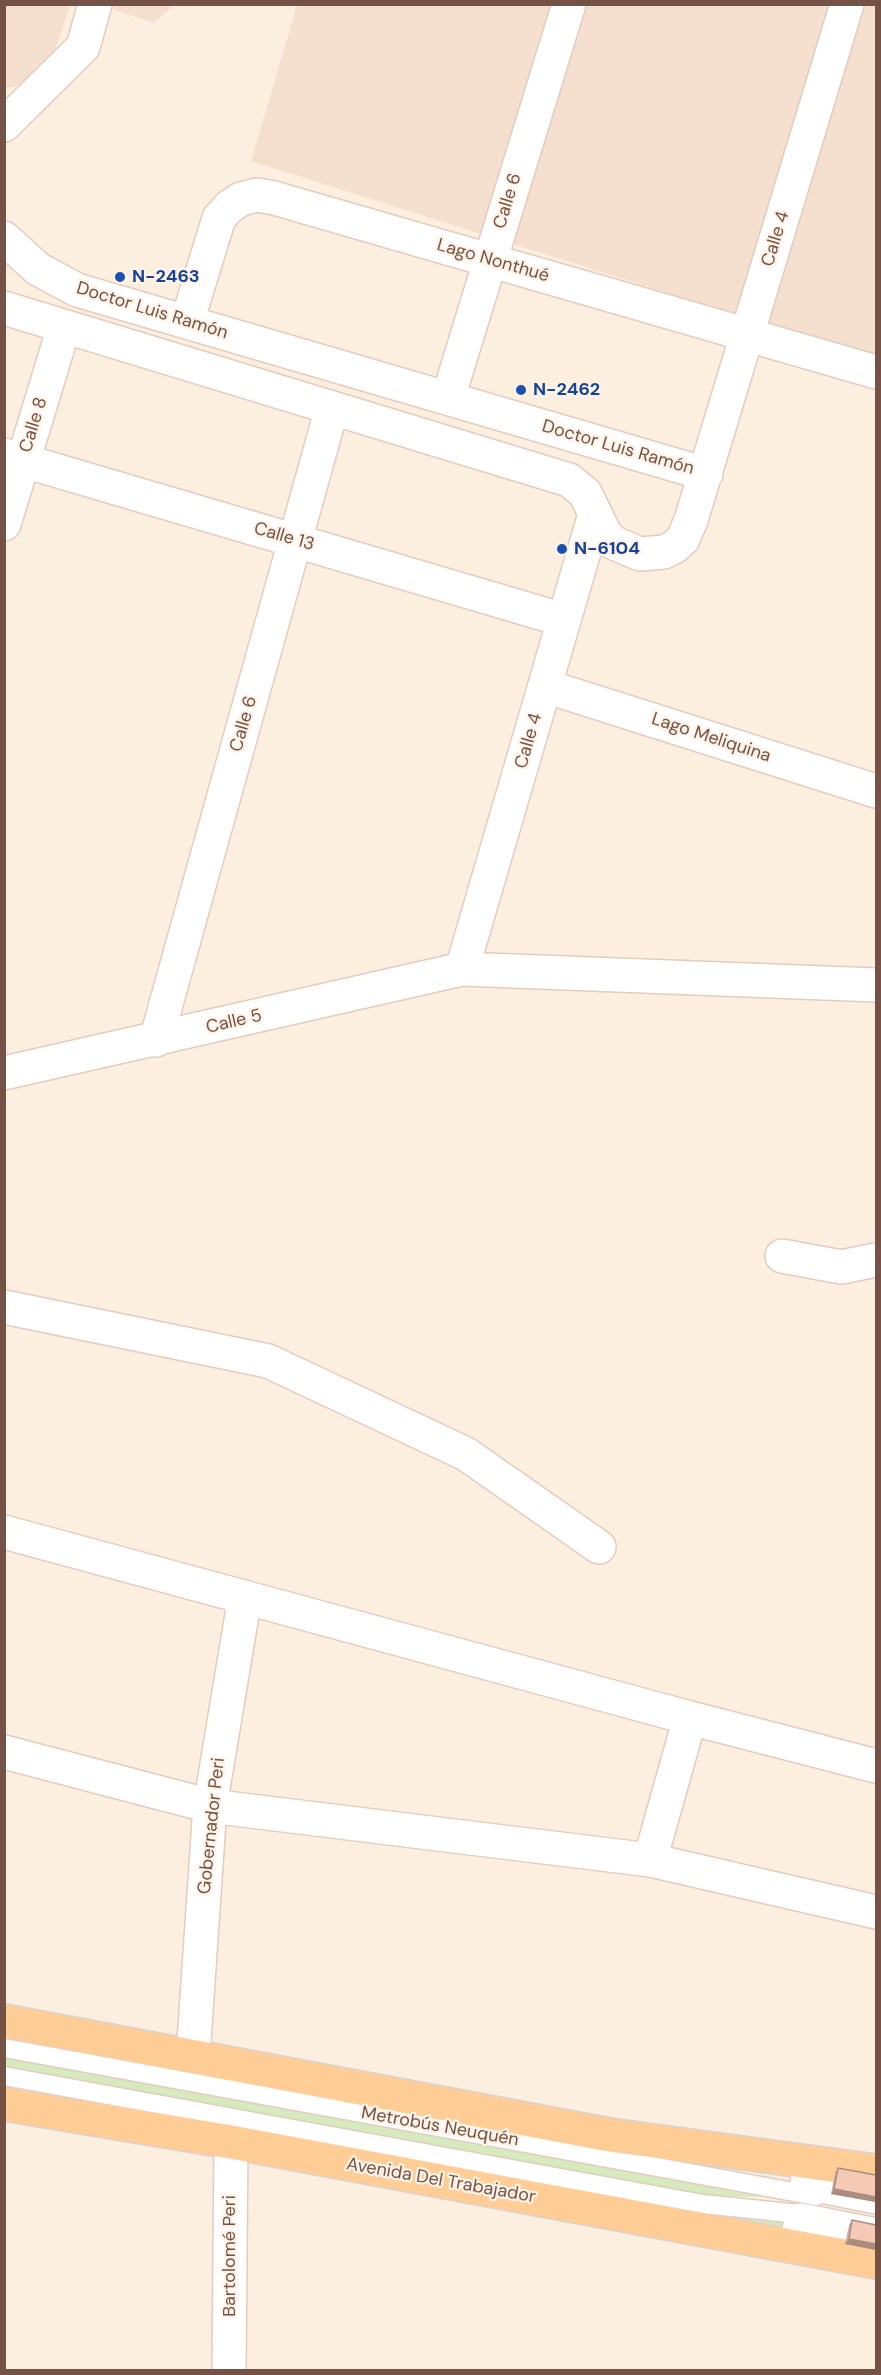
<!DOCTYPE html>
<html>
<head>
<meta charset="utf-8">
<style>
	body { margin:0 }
	#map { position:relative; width:881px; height:2375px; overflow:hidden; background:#fdefe0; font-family:"DM Sans",sans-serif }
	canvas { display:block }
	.frame { position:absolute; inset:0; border:6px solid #745246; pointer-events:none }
</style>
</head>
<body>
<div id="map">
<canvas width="881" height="2375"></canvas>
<div class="frame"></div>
</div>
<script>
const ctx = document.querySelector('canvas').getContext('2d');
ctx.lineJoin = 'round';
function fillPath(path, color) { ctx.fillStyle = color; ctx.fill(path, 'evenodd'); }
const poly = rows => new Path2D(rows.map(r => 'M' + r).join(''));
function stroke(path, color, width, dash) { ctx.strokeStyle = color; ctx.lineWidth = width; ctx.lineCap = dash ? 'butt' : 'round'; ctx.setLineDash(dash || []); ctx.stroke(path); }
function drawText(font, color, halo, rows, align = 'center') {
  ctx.font = font + ' "DM Sans",sans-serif'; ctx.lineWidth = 4.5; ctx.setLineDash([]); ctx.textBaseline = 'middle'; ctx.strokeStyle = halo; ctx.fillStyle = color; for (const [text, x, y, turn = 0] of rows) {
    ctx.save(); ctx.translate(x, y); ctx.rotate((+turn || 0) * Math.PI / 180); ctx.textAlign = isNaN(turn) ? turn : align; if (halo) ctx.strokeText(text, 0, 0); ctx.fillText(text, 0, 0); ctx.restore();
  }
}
const residential = poly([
	[5,5,70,5,50,66,15,87,5,88],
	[100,5,174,5,154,23],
	[297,5,876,5,876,359,251,161]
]);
const green = poly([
	[4,2055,763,2197,708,2196,5,2070],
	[672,2209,784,2218,798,2235]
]);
const lane = poly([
	[4,2048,816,2196],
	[4,2076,703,2204,809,2215]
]);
const street = poly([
	[4,125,83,47,95,4],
	[4,238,38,269,77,290,706,474],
	[4,308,569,480,585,493,605,534,614,543,640,554,664,552,674,547,683,539,691,520,847,4],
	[187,322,219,218,229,207,241,199,257,195,274,198,876,372],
	[448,398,569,4],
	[4,455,564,620],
	[4,524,64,327],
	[545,686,876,791],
	[462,969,595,514],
	[156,1040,332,408],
	[4,1073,462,969,876,985],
	[782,1256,841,1267,876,1260],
	[4,1307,268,1361,466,1454,599,1547],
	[4,1532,690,1718,650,1860],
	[690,1718,876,1766],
	[4,1752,210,1806,650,1860,876,1912],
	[193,2056,210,1806,245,1597],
	[844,2175,810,2168,807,2183,876,2197],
	[836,2242,798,2235,801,2220,876,2235],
	[229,2370,231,2142]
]);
const primary = poly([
	[4,2021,610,2135,876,2171],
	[4,2104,231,2142,876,2262]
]);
const wall = poly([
	[838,2168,876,2175,876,2202,831,2194,835,2173],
	[852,2220,876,2225,876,2250,845,2244,849,2225]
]);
const shadedWall = poly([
	[834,2189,876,2197,876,2202,831,2194],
	[849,2239,876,2244,876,2250,845,2244]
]);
const building = poly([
	[838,2168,876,2175,876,2197,834,2189,838,2168],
	[852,2220,876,2225,876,2244,849,2239,852,2220]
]);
const markers = [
	[120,277,6,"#1a4fb4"],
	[521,390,6,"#1a4fb4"],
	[562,549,6,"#1a4fb4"]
];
const streetNames = [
	["Calle 6",508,201,-73],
	["Calle 4",776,239,-73],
	["Lago Nonthué",493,261,16],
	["Doctor Luis Ramón",152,311,17],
	["Calle 8",34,425,-73],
	["Doctor Luis Ramón",618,448,16],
	["Calle 13",284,537,16],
	["Calle 6",244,724,-74],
	["Lago Meliquina",711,738,18],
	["Calle 4",529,741,-74],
	["Calle 5",234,1022,-13],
	["Gobernador Peri",212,1826,-84],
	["Metrobús Neuquén",440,2127,10],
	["Avenida Del Trabajador",441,2181,10],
	["Bartolomé Peri",230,2256,-90]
];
const transitNames = [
	["N-2463",132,277],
	["N-2462",533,390],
	["N-6104",574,549]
];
fillPath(residential, '#f5dfce');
fillPath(green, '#d5ebbe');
stroke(lane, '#e3ccbe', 21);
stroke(street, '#e3ccbe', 36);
stroke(primary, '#dbd2cf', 36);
stroke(lane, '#fff', 18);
stroke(street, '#fff', 33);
stroke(primary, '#ffcd95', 33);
fillPath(wall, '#d2ad9d');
fillPath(shadedWall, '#ab8d7f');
fillPath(building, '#f4c9b6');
stroke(building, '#ab8d7f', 1.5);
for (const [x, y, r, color] of markers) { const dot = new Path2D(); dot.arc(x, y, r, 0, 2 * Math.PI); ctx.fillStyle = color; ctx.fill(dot); stroke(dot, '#fff3e7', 2); }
drawText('18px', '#745246', '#fff3e7', streetNames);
drawText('bold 18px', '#164399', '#fff3e7', transitNames, 'left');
</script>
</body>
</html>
